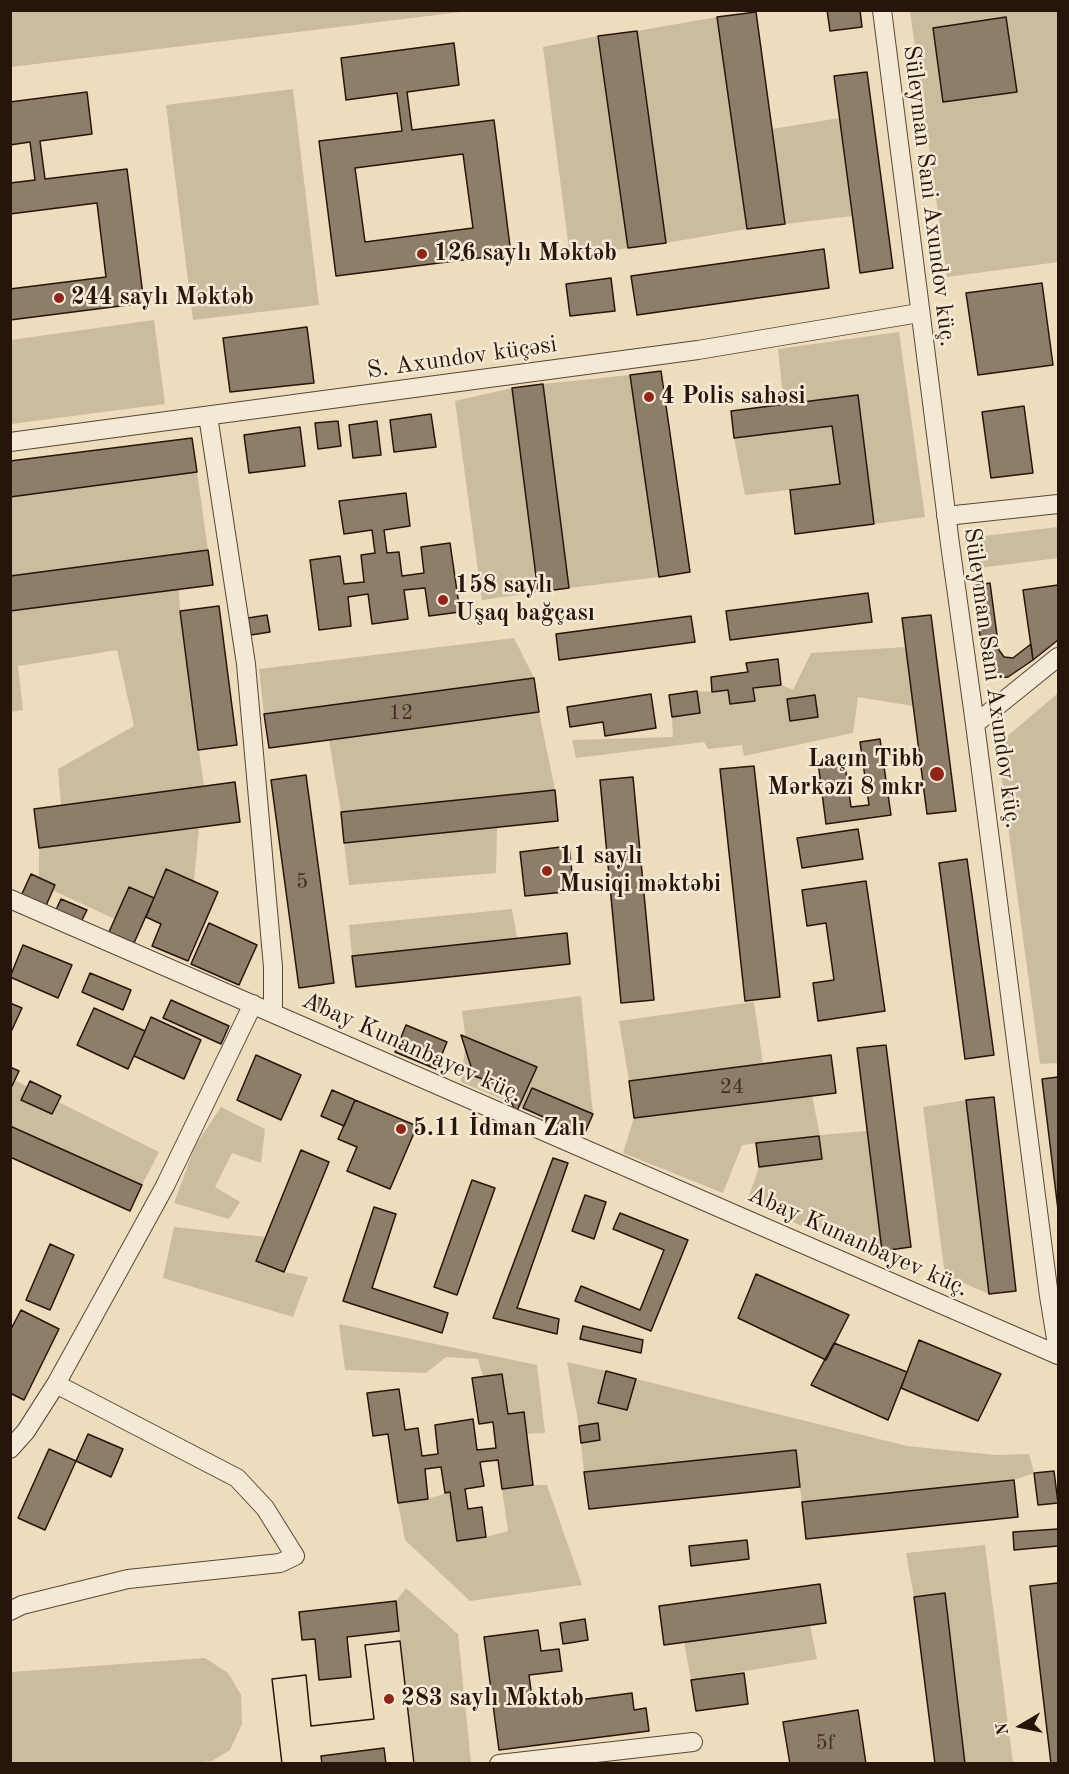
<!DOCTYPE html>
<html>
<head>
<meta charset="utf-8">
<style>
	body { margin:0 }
	#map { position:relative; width:1069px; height:1774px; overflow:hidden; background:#edddbd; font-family:"Old Standard TT",serif }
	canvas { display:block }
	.frame { position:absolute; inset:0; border:12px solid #27140b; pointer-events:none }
	.north { position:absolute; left:991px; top:1696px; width:60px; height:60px; -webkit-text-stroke:4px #f3e9d4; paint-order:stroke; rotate:261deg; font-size:16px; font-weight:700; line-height:24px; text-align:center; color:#27140b }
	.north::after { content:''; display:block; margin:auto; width:21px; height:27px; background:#27140b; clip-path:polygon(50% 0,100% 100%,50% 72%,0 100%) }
</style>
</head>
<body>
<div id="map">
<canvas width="1069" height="1774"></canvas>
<div class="frame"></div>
<div class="north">N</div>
</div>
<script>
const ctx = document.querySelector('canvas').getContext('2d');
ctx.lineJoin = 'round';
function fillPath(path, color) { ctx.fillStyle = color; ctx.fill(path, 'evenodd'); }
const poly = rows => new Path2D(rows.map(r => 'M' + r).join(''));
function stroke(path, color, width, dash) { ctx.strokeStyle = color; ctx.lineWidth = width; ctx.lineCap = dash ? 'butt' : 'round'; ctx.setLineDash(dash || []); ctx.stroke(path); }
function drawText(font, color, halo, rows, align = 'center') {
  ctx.font = font + ' "Old Standard TT",serif'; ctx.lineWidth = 5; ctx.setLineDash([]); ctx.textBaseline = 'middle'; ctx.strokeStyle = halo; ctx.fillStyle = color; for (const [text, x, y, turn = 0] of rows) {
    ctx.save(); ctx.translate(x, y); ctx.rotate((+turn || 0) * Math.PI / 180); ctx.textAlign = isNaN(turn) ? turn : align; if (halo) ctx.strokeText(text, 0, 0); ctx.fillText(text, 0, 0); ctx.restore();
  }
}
const green = poly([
	[11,10,469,10,469,11,11,67],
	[910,11,1058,11,1058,262,947,277],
	[717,17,747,229,666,243,637,31],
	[598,36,628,248,570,257,543,47],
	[293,89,319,305,193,320,166,105],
	[840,118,852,216,785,224,772,129],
	[154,320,165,404,11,424,11,340],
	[899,332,925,517,874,524,858,395,784,405,778,349],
	[630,375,659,577,569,588,543,384],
	[512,388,538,592,482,600,455,401],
	[832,426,840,484,745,495,734,438],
	[197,472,208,550,11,576,10,497],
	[1058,527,1058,558,979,568,976,537],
	[179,589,180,611,204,787,61,805,58,769,134,726,117,650,18,666,23,710,11,712,11,611],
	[514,638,534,678,264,714,259,669],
	[906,647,913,706,858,697,853,733,744,756,742,745,708,749,704,742,576,758,572,740,673,737,672,717,700,713,697,691,712,692,728,690,730,704,754,701,753,688,781,685,793,690,811,653],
	[1058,693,1058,1063,1040,1064,997,745],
	[539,712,555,790,341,812,329,740],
	[199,827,194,881,167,869,154,898,129,887,115,919,39,884,39,848],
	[497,827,496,873,349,885,344,843],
	[512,909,517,938,352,956,349,925],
	[581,996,593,1114,532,1088,523,1108,461,1082,466,1041,462,1011],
	[754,1002,763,1064,629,1081,619,1021],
	[10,1078,159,1152,142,1185,11,1126],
	[812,1096,820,1135,867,1131,882,1251,868,1255,747,1202,759,1167,822,1159,819,1136,742,1145,723,1193,623,1153,634,1118],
	[966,1100,989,1294,945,1275,923,1107],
	[221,1107,265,1129,261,1163,232,1153,215,1187,240,1202,229,1219,174,1203,195,1146],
	[174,1227,266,1237,256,1261,284,1272,308,1277,293,1317,163,1278],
	[339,1324,537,1365,545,1433,527,1434,524,1412,508,1414,502,1375,483,1377,478,1359,446,1357,426,1373,345,1370],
	[567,1362,606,1371,598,1402,627,1410,636,1379,907,1446,995,1455,1029,1454,1034,1473,1014,1480,802,1502,795,1450,584,1472,581,1443,600,1439,598,1423,579,1426],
	[533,1485,547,1485,582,1585,470,1601,405,1540,398,1503,428,1499,450,1492,458,1541,486,1537,508,1531,502,1489],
	[985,1545,1013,1763,965,1763,945,1594,914,1597,906,1553],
	[406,1588,458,1634,471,1763,414,1763,396,1601],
	[810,1625,817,1659,691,1680,684,1642],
	[205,1658,228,1673,241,1695,242,1724,230,1750,212,1761,173,1764,11,1763,11,1672]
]);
const building = poly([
	[827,10,860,10,862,27,830,31,827,10],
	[756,12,785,224,747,229,717,17,756,12],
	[1006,17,1017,92,943,102,933,28,1006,17],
	[637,31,666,243,628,248,598,36,637,31],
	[454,43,459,85,407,92,412,130,494,120,511,254,336,276,319,141,402,131,397,93,346,100,341,58,454,43],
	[463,154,473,228,365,242,355,168,463,154],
	[867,72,893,268,860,273,834,76,867,72],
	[87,92,92,134,40,141,45,179,127,169,144,303,10,320,10,289,106,277,97,203,10,214,10,183,35,180,30,142,10,145,10,102,87,92],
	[824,249,829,288,637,315,631,276,824,249],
	[611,278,615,311,570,316,566,284,611,278],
	[1042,283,1053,365,978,375,966,293,1042,283],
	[307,327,314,383,230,392,223,338,307,327],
	[661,371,690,572,659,577,630,375,661,371],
	[543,384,569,588,538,592,512,388,543,384],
	[858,395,874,524,795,534,790,490,840,484,832,426,734,438,731,411,858,395],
	[1024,406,1033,473,991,478,982,412,1024,406],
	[431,414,436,447,394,452,390,420,431,414],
	[338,421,341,446,318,449,315,423,338,421],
	[377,421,381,455,353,458,349,425,377,421],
	[300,427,305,466,249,473,244,435,300,427],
	[192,438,197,472,10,497,10,461,192,438],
	[406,493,410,526,384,530,387,553,399,552,402,576,424,573,421,547,450,543,460,612,429,616,425,588,404,590,408,619,372,624,368,594,348,597,351,626,319,630,310,560,340,556,344,584,364,582,361,555,375,553,372,530,344,534,339,501,406,493],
	[208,550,213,585,10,611,10,576,208,550],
	[990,583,999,650,1004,657,1013,658,1031,644,1033,660,1008,677,995,678,989,673,984,664,973,586,990,583],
	[1058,585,1058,640,1033,660,1023,590,1058,585],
	[868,593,872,622,730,640,726,611,868,593],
	[219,606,237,745,198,750,180,611,219,606],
	[267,615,270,632,251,635,248,618,267,615],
	[931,615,956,811,927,814,902,618,931,615],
	[691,616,695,642,559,660,556,634,691,616],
	[778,659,781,685,753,688,755,701,730,704,728,690,712,692,711,677,748,672,746,663,778,659],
	[534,678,539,712,269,748,264,714,534,678],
	[697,691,700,713,672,717,669,695,697,691],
	[651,694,656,728,605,736,603,722,570,727,567,707,651,694],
	[815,695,818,717,790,721,787,699,815,695],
	[880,739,891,815,826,824,818,762,844,758,851,807,869,805,860,742,880,739],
	[754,766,780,997,745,1001,720,769,754,766],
	[306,775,334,983,299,988,271,780,306,775],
	[633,777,654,1000,621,1003,600,780,633,777],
	[235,782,240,822,39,848,34,809,235,782],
	[555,790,558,821,344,843,341,812,555,790],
	[858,829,863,859,802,868,797,838,858,829],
	[569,846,574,891,525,896,520,852,569,846],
	[967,859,994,1055,965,1059,939,863,967,859],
	[166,869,218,892,188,961,152,946,161,924,146,917,166,869],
	[31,874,55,885,45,908,21,896,31,874],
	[866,881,885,1011,818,1021,813,983,834,980,826,923,807,926,802,890,866,881],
	[129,887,154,898,134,943,109,932,129,887],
	[61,899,87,910,80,924,55,912,61,899],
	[209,923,257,945,239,985,191,964,209,923],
	[567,933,570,964,356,987,352,956,567,933],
	[23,945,72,965,58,998,10,977,23,945],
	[90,973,131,990,123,1010,82,992,90,973],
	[313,996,328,1001,324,1011,311,1008,313,996],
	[171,1000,229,1026,221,1044,163,1018,171,1000],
	[10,1003,22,1008,10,1034,10,1003],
	[94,1008,145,1031,128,1069,77,1045,94,1008],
	[151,1017,201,1040,184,1079,134,1056,151,1017],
	[406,1025,447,1042,436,1069,395,1052,406,1025],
	[461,1035,537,1067,516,1113,505,1087,474,1076,461,1035],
	[886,1045,911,1247,882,1251,857,1048,886,1045],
	[256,1055,301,1075,281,1120,237,1100,256,1055],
	[831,1055,836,1093,634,1118,629,1081,831,1055],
	[10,1067,19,1071,12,1086,10,1085,10,1067],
	[1058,1077,1058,1210,1042,1079,1058,1077],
	[30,1081,61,1096,52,1114,21,1100,30,1081],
	[532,1088,593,1114,584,1135,523,1108,532,1088],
	[332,1090,355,1100,344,1126,321,1116,332,1090],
	[994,1097,1016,1291,989,1294,966,1100,994,1097],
	[355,1100,417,1126,390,1189,347,1171,357,1147,338,1139,355,1100],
	[10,1126,142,1185,130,1211,10,1157,10,1126],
	[819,1136,822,1159,759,1167,756,1143,819,1136],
	[301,1150,329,1162,284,1272,256,1261,301,1150],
	[553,1158,568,1163,517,1308,559,1319,557,1334,493,1318,553,1158],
	[472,1180,495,1188,457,1295,434,1287,472,1180],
	[585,1195,606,1202,594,1239,572,1231,585,1195],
	[374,1207,396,1214,372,1288,448,1313,442,1333,343,1301,374,1207],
	[620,1213,688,1240,651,1331,575,1301,581,1286,640,1310,664,1250,613,1229,620,1213],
	[50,1244,74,1255,50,1310,26,1300,50,1244],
	[756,1274,849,1315,826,1360,738,1318,756,1274],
	[21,1310,59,1329,24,1400,10,1393,10,1331,21,1310],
	[583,1326,643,1340,641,1353,580,1339,583,1326],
	[919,1340,1001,1374,978,1421,901,1388,919,1340],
	[834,1343,907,1372,888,1420,811,1385,834,1343],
	[606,1371,636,1379,627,1410,598,1403,606,1371],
	[502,1374,508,1414,524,1412,533,1485,502,1489,498,1460,480,1462,484,1486,465,1489,468,1509,482,1507,486,1537,457,1541,450,1492,445,1493,441,1467,425,1469,428,1499,398,1503,388,1434,373,1436,367,1393,399,1389,405,1430,418,1428,422,1456,438,1454,435,1425,473,1419,477,1450,496,1448,493,1422,479,1424,472,1378,502,1374],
	[598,1423,600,1440,581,1443,579,1426,598,1423],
	[88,1434,123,1449,111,1477,76,1461,88,1434],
	[49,1449,76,1461,45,1530,18,1518,49,1449],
	[796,1450,800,1487,589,1509,584,1472,796,1450],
	[1054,1471,1058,1503,1038,1505,1034,1473,1054,1471],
	[1014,1480,1018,1517,806,1539,802,1502,1014,1480],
	[1058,1529,1058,1546,1014,1550,1013,1532,1058,1529],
	[747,1540,749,1559,691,1566,689,1546,747,1540],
	[1058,1583,1058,1764,1051,1764,1030,1586,1058,1583],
	[820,1584,826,1623,664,1645,659,1606,820,1584],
	[945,1593,965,1764,935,1764,914,1597,945,1593],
	[396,1601,399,1631,347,1637,351,1677,319,1680,315,1639,302,1640,299,1612,396,1601],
	[585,1619,588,1640,563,1644,560,1623,585,1619],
	[538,1630,541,1651,559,1649,562,1671,529,1675,533,1706,632,1693,634,1710,646,1708,649,1731,499,1750,484,1637,538,1630],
	[400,1641,414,1764,386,1764,384,1748,321,1756,322,1764,282,1764,272,1679,306,1675,311,1726,374,1719,365,1645,400,1641],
	[400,1641,414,1764,282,1764,272,1679,306,1675,311,1726,374,1719,365,1645,400,1641],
	[744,1673,748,1704,696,1711,691,1680,744,1673],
	[858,1710,866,1764,790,1764,783,1722,858,1710]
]);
const minor = poly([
	[882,10,950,544,975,724,1049,1296,1058,1351],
	[208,416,246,664,273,967,273,1013],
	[10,442,698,350,919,313],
	[946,516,1058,504],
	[975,724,1058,657],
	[10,899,1058,1355],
	[10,1449,26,1431,56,1384,136,1239,165,1186,253,1004],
	[10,1611,22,1605,128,1579,280,1563,295,1556,265,1508,237,1478,56,1384],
	[499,1764,693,1742]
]);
const markers = [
	[422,254,6,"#8f2418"],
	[59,298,6,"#8f2418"],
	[649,397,6,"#8f2418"],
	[443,600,6,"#8f2418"],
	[937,774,8,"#8f2418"],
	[547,871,6,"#8f2418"],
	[401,1129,6,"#8f2418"],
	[389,1699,6,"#8f2418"]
];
const numberNames = [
	["12",401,713],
	["5",302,882],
	["24",732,1087],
	["5f",825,1743]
];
const streetNames = [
	["Süleyman Sani Axundov küç.",929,196,83],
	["S. Axundov küçəsi",462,358,-8],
	["Süleyman Sani Axundov küç.",992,678,82],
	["Abay Kunanbayev küç.",412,1048,24],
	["Abay Kunanbayev küç.",858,1242,24]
];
const poiNames = [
	["126 saylı Məktəb",434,254],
	["244 saylı Məktəb",71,298],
	["4 Polis sahəsi",661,397],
	["158 saylı",455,586],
	["Uşaq bağçası",455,614],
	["Laçın Tibb",924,760,"right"],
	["Mərkəzi 8 mkr",924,788,"right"],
	["11 saylı",559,857],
	["Musiqi məktəbi",559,885],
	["5.11 İdman Zalı",413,1129],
	["283 saylı Məktəb",401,1699]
];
fillPath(green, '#cbbb9f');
fillPath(building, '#8e7d68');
stroke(building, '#27140b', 1.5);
stroke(minor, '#584638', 20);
stroke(minor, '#f3e9d4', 18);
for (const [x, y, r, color] of markers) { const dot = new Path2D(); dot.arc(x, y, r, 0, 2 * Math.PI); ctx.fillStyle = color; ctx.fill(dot); stroke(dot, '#f3e9d4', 2); }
drawText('21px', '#412e22', null, numberNames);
drawText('24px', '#27140b', '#f3e9d4', streetNames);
drawText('bold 24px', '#27140b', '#f3e9d4', poiNames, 'left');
</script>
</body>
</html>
